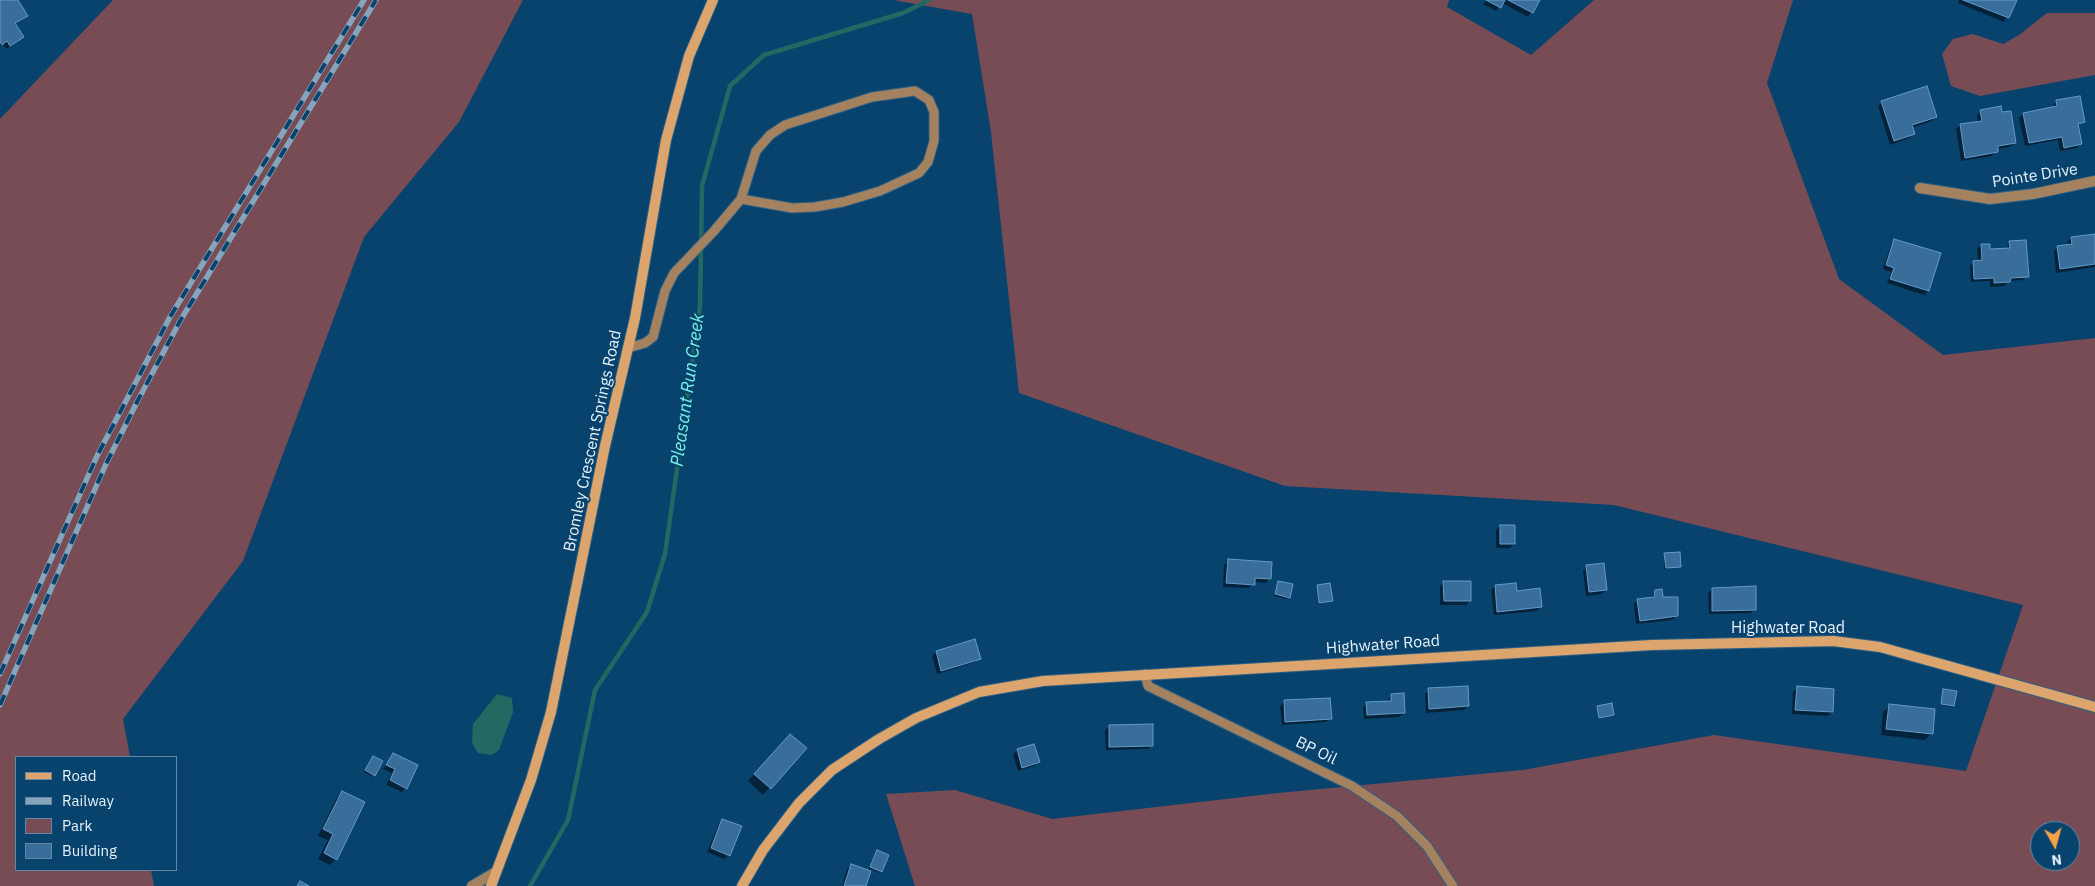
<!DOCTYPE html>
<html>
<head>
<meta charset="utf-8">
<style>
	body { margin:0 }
	#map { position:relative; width:2095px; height:886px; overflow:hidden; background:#08436d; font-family:"IBM Plex Sans",sans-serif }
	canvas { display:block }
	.legend { position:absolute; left:15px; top:756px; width:162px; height:115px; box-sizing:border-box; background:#08436d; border:1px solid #6189a6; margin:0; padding:6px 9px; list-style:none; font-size:15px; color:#e6f1fb }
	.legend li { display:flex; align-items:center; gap:10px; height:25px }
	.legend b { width:25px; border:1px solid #6189a6 }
	.north { position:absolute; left:2030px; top:821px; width:50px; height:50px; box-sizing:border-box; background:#08436d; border:1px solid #6189a6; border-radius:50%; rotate:173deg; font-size:14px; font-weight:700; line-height:20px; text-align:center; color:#e6f1fb }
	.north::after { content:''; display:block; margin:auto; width:18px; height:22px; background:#f5a345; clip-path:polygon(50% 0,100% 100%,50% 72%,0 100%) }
</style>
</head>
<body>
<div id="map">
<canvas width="2095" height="886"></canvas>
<ul class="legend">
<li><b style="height:6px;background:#dca56d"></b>Road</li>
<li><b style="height:6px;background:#85a5bd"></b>Railway</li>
<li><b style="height:14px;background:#774c55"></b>Park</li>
<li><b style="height:14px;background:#396e9b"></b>Building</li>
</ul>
<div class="north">N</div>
</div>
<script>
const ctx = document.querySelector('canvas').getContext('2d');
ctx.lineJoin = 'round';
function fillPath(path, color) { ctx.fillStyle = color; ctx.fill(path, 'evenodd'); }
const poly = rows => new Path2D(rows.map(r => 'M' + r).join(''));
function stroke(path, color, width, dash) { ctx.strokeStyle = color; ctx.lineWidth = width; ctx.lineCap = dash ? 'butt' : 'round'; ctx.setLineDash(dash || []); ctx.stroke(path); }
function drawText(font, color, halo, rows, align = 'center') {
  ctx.font = font + ' "IBM Plex Sans",sans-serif'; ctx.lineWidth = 4; ctx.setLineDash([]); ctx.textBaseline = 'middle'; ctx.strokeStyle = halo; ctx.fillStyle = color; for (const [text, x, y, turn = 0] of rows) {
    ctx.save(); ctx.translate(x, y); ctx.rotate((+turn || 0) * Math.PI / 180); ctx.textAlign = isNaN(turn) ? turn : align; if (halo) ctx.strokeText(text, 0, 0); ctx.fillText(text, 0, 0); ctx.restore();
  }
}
const green = poly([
	[113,0,523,0,459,122,364,237,243,561,123,719,130,757,16,757,16,870,151,870,154,886,0,886,0,119],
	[893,0,1449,0,1447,7,1531,55,1594,0,1793,0,1767,83,1839,279,1943,355,2095,338,2095,886,915,886,886,794,955,790,1052,819,1278,793,1523,770,1714,735,1966,771,2023,605,1614,505,1285,486,1019,393,991,132,972,14],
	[2040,831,2070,831,2070,861,2040,861],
	[2047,13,2095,13,2095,75,1980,96,1951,86,1942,54,1953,39,1973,34,2003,44,2019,35]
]);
const water = poly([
	[497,694,512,698,513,712,499,750,492,755,478,753,472,743,473,724]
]);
const shadow = poly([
	[2,0,16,0,26,15,14,24,18,41,6,49,3,44,0,46],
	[1486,0,1539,0,1528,17,1502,3,1496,11,1483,4],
	[1959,0,2015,0,2004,22,1958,3],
	[1882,102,1936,117,1932,121,1911,128,1913,134,1909,138,1890,145,1878,106],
	[2057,102,2084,122,2077,126,2080,144,2076,148,2060,151,2058,140,2025,146,2019,118,2023,114,2053,109,2053,106],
	[1981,111,2014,143,2010,147,1997,149,1992,156,1961,161,1956,129,1960,125,1978,123,1977,115],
	[2095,235,2095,267,2056,273,2054,251,2058,247,2068,246,2067,242,2071,238],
	[1895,240,1939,254,1928,291,1924,295,1887,283,1891,272,1883,269,1891,244],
	[2010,242,2027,276,2023,280,2009,281,2004,286,1990,287,1990,281,1971,282,1970,266,1974,262,1978,262,1977,249,1981,245,1989,250,2006,249],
	[1500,526,1514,544,1510,548,1496,548,1496,530],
	[1665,554,1680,567,1664,569],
	[1229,561,1270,579,1266,583,1254,582,1249,588,1223,587,1224,565],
	[1587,567,1606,590,1602,594,1586,596,1583,571],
	[1278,582,1289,597,1287,599,1274,596],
	[1444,582,1470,601,1466,605,1440,605,1440,586],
	[1317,586,1331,600,1330,602,1318,604],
	[1495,586,1516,592,1541,607,1537,611,1494,615,1491,590],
	[1712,589,1755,609,1751,613,1709,614,1708,593],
	[1655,591,1677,615,1673,620,1636,624,1634,604,1638,600,1651,598],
	[974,641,979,658,975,662,937,674,932,656,936,652],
	[1797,688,1832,712,1828,716,1792,714,1793,692],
	[1429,690,1468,706,1464,710,1426,713,1425,694],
	[1944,690,1953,705,1952,707,1940,705],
	[1391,695,1404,713,1399,717,1364,719,1363,707,1367,703,1387,702],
	[1284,702,1330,718,1326,722,1282,725,1280,706],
	[1890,706,1932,733,1925,740,1881,735,1883,712],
	[1598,707,1613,715,1598,719],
	[1110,726,1152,745,1148,749,1106,750,1105,730],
	[784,742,805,748,763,795,748,781],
	[1033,745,1038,762,1034,766,1018,771,1013,755,1017,750],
	[393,754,406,788,402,792,386,785,392,773,383,769],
	[372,759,374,775,373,777,364,772],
	[342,792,336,859,330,865,318,859,328,840,318,836,336,799],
	[723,820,729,855,724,859,707,852,719,824],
	[876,853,881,872,880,873,870,869,864,886,842,886,847,869,851,865,868,871]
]);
const stream = poly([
	[530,886,568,820,595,690,647,612,665,554,700,306,702,186,730,86,764,55,903,13,929,0]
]);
const building = poly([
	[0,0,18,0,28,16,15,23,24,37,10,46,7,41,2,45,0,42,0,0],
	[1486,0,1505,0,1501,8,1486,0],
	[1508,0,1540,0,1533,13,1508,0],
	[1963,0,2017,0,2009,18,1963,0],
	[1927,86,1937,117,1912,125,1915,134,1894,141,1881,101,1927,86],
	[2080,96,2085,122,2078,124,2082,144,2064,148,2062,137,2029,143,2023,113,2057,106,2056,100,2080,96],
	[2001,106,2002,112,2011,111,2016,143,1998,146,1998,152,1965,158,1960,124,1982,121,1980,110,2001,106],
	[2095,234,2095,264,2060,269,2057,246,2072,244,2071,237,2095,234],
	[1894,239,1941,253,1929,291,1890,279,1894,268,1886,265,1894,239],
	[2026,240,2029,277,2011,278,2010,282,1994,283,1994,278,1974,279,1973,261,1982,260,1981,244,1990,244,1990,249,2010,248,2009,241,2026,240],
	[1500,525,1515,525,1515,544,1500,544,1500,525],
	[1680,552,1681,567,1666,568,1664,553,1680,552],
	[1228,559,1272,562,1271,579,1255,578,1255,585,1226,583,1228,559],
	[1604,563,1607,590,1589,592,1586,565,1604,563],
	[1278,581,1293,584,1290,598,1275,594,1278,581],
	[1443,581,1471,581,1471,601,1444,601,1443,581],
	[1330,583,1333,601,1319,603,1317,585,1330,583],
	[1516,583,1517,591,1540,588,1542,607,1497,612,1495,585,1516,583],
	[1756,586,1756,610,1712,611,1712,588,1756,586],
	[1662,589,1663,597,1678,597,1678,616,1640,621,1637,599,1654,597,1655,590,1662,589],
	[975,639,981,659,941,671,936,651,975,639],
	[1468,686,1469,706,1429,709,1428,688,1468,686],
	[1797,686,1834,689,1833,712,1795,710,1797,686],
	[1943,689,1957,691,1954,706,1941,704,1943,689],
	[1404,693,1405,713,1367,715,1366,702,1391,701,1391,694,1404,693],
	[1330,698,1332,719,1285,722,1284,700,1330,698],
	[1612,703,1614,715,1599,718,1597,706,1612,703],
	[1889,704,1935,709,1933,734,1886,729,1889,704],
	[1153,724,1153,746,1109,747,1109,725,1153,724],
	[790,734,807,748,771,789,754,774,790,734],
	[1034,744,1040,762,1022,768,1017,749,1034,744],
	[393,753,418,765,407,789,390,780,395,769,386,765,393,753],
	[373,756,383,761,375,776,365,770,373,756],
	[342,791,365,802,337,860,324,853,333,834,323,829,342,791],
	[722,819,742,826,730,856,711,848,722,819],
	[877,850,889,855,882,872,870,867,877,850],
	[851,864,871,871,866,886,844,886,851,864],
	[300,881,309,886,297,886,300,881]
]);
const lane = poly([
	[915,91,929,100,934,112,934,141,928,162,919,173,880,191,843,202,815,207,792,208,741,199,756,151,770,135,785,125,872,97,915,91],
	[628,348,645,343,653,337,665,291,674,273,714,231,741,199],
	[1145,674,1148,686,1352,786,1397,816,1427,846,1453,886]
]);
const street = poly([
	[1920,188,1990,199,2033,194,2095,181],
	[472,886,496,872]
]);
const secondary = poly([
	[491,886,531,780,551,712,605,446,635,318,666,140,689,56,713,0],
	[742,886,763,850,799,803,832,770,879,739,916,718,979,692,1043,681,1652,645,1833,641,1880,647,2095,707]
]);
const rail = poly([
	[0,674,97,456,170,317,364,0],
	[0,705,106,464,137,402,180,321,376,0]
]);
const streetNames = [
	["Pointe Drive",2035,176,-9],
	["Bromley Crescent Springs Road",593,441,-78],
	["Highwater Road",1788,628],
	["Highwater Road",1383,645,-4],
	["BP Oil",1316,751,26]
];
const waterNames = [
	["Pleasant Run Creek",688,390,-82]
];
fillPath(green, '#774c55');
fillPath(water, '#256761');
fillPath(shadow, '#0007');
stroke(stream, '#256761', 4.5);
fillPath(building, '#396e9b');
stroke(building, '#649aca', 1);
stroke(lane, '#2c5f84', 11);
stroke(street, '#2c5f84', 12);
stroke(secondary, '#2c5f84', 12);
stroke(lane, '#a4815f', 9);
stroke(street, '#a4815f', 10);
stroke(secondary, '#dca56d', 10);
stroke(rail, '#85a5bd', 5.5);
stroke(rail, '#08436d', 4, [11]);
drawText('16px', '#e6f1fb', '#08436d', streetNames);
drawText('italic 18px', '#75f2e5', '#08436d', waterNames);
</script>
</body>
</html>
